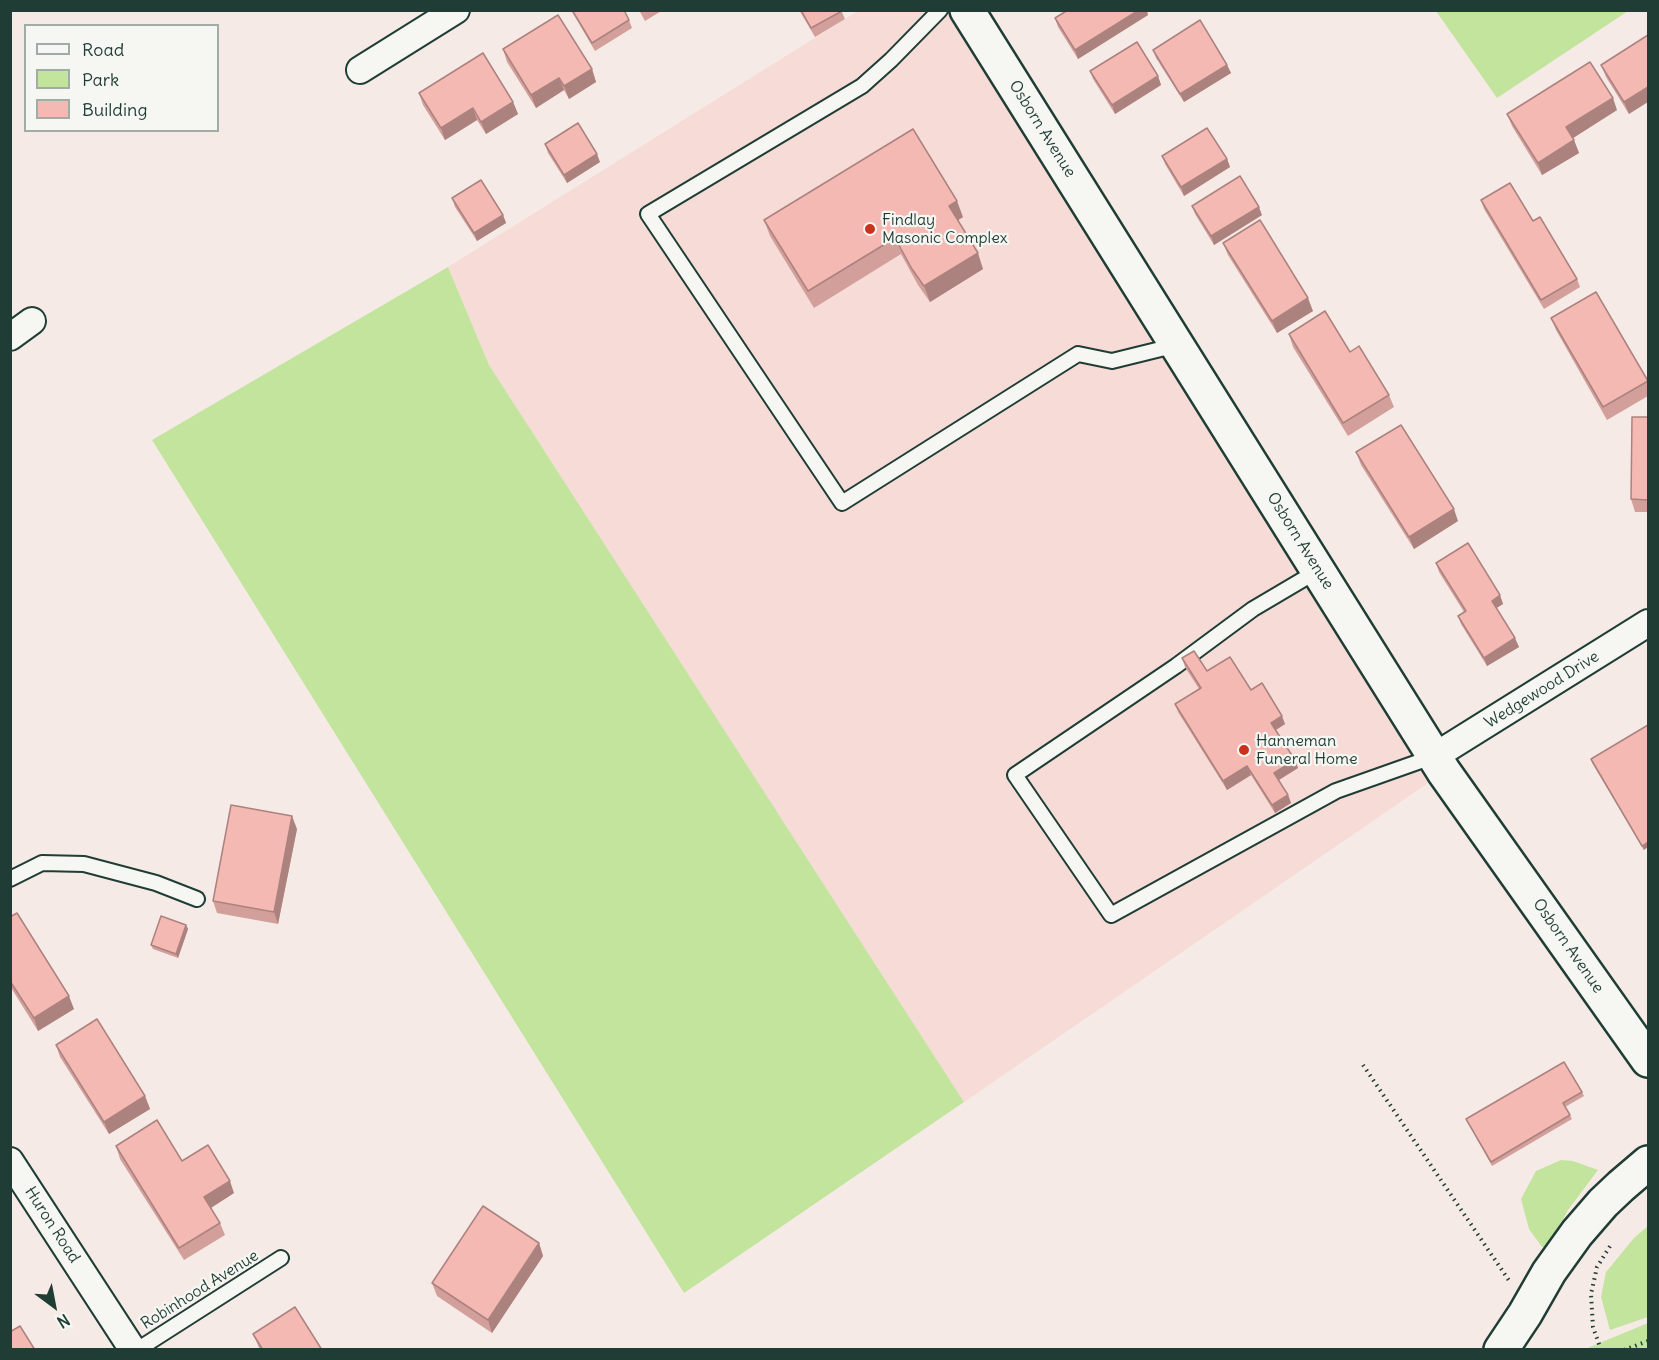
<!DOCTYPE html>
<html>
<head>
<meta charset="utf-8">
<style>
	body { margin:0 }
	#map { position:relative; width:1659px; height:1360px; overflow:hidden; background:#f6eae6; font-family:Delius,sans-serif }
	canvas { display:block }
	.frame { position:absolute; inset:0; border:12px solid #1f3d34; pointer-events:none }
	.legend { position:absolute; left:24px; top:24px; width:195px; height:108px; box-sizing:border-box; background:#f6f6f2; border:2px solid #a0aca6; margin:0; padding:8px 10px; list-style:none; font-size:18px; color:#1f3d34 }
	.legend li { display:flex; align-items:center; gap:12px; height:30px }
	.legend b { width:30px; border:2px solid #a0aca6 }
	.north { position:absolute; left:24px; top:1276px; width:60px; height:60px; -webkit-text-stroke:4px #f6f6f2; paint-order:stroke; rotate:148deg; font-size:16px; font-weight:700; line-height:24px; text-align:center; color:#1f3d34 }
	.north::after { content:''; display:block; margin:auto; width:21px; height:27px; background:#1f3d34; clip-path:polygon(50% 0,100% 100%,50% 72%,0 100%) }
</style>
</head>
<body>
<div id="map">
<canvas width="1659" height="1360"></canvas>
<div class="frame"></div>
<ul class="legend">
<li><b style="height:8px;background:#f6f6f2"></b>Road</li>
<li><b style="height:16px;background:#c2e49d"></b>Park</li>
<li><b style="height:16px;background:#f5b9b4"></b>Building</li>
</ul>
<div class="north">N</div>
</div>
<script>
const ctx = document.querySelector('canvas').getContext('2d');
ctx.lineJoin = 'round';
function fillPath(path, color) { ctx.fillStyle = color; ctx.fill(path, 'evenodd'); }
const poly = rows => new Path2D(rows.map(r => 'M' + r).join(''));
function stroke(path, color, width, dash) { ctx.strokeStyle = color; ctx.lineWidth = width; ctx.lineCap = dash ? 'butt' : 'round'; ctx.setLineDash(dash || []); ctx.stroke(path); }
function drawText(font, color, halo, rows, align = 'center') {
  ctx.font = font + ' Delius,sans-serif'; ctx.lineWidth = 4.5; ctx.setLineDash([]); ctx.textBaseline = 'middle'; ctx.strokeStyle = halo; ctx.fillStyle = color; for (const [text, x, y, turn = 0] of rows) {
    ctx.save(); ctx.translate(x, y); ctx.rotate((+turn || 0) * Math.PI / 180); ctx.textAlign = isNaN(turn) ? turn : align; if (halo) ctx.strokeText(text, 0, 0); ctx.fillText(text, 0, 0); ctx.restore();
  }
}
const built = poly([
	[858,11,967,11,1444,772,964,1102,489,365,448,267]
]);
const green = poly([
	[1436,11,1628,11,1497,98],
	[448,267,489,365,964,1102,684,1293,152,440],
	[1561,1160,1573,1161,1598,1170,1568,1210,1548,1247,1542,1247,1529,1229,1521,1199,1536,1171],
	[1648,1226,1648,1317,1610,1330,1601,1297,1606,1272,1634,1238],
	[1648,1323,1648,1349,1585,1349]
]);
const path = poly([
	[1363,1065,1510,1282],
	[1601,1350,1593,1327,1591,1294,1597,1267,1612,1243],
	[1624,1350,1648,1341]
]);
const service = poly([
	[940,10,891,60,862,86,648,214,842,503,1078,354,1112,361,1177,345],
	[1319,570,1253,609,1176,666,1015,775,1111,915,1336,791,1435,756],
	[10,879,42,863,84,864,156,883,197,899],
	[137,1350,281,1258]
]);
const minor = poly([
	[360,70,456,10],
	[10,337,32,321],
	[1435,756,1648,623],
	[10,1161,133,1350]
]);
const secondary = poly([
	[967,10,1444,772,1648,1060],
	[1501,1350,1525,1314,1549,1272,1577,1233,1603,1203,1621,1186,1648,1163]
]);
const wall = poly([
	[571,10,624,10,629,20,632,28,595,51],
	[639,10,663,10,645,21],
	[799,10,841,10,845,19,815,37],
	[1148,15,1078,59,1058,27,1055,18],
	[1648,35,1629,114,1606,77,1601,65],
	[503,49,592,69,596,82,569,99,564,90,536,108,507,62],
	[1153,50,1227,65,1231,73,1184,102,1156,58],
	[1090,71,1158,76,1161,85,1115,114,1093,79],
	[419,93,513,102,518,114,486,134,477,120,445,140,423,105],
	[1617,110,1573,138,1579,153,1542,175,1512,126,1507,114],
	[545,144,600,162,567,183,548,153],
	[1162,156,1227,159,1230,167,1184,196,1165,164],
	[452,198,503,215,506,223,477,241,455,207],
	[1481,200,1533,221,1577,279,1580,287,1544,309,1484,209],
	[1192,206,1262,215,1214,245,1195,214],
	[963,217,958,220,983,269,930,302,918,285,901,254,814,308,770,236,764,220],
	[1223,243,1313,311,1277,333,1228,255],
	[1551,318,1648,381,1648,396,1607,420,1556,330],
	[1289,334,1350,352,1389,395,1394,407,1348,436,1293,347],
	[1648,417,1648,512,1635,512,1631,499],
	[1356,452,1458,521,1414,549,1361,465],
	[1436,563,1500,595,1503,604,1496,608,1519,647,1487,666,1461,624,1458,616,1464,612,1439,572],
	[1182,658,1207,671,1251,690,1285,724,1276,730,1298,768,1279,780,1288,795,1291,803,1275,813,1251,775,1227,790,1178,712,1175,704,1199,689,1185,667],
	[1648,725,1644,850,1592,763,1591,759],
	[297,829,278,924,217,913,213,901],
	[10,917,74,1009,38,1031,10,986],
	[186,925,188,929,178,958,153,949,151,945],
	[56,1045,145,1096,150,1109,109,1134,60,1057],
	[1582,1092,1584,1096,1565,1107,1572,1119,1492,1166,1466,1119],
	[116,1146,182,1161,234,1193,211,1208,220,1223,225,1235,184,1260,120,1159],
	[539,1243,543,1256,492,1333,437,1296,432,1283],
	[253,1334,322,1350,260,1350]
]);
const shadedWall = poly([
	[1139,10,1147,10,1148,15,1078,59,1075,50],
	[1227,65,1231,73,1184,102,1180,94],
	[592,69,596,82,569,99,564,86],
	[1158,76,1161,85,1115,114,1112,105],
	[559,78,564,90,536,108,531,95],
	[1648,87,1648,102,1629,114,1624,102],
	[1613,98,1617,110,1570,140,1566,127],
	[513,102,518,114,486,134,481,122],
	[473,108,477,120,445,140,441,128],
	[1574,140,1579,153,1542,175,1538,163],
	[597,154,600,162,567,183,564,175],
	[1227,159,1230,167,1184,196,1181,187],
	[957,201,963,217,955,222,949,206],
	[1259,207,1262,215,1214,245,1211,236],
	[503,215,506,223,477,241,474,233],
	[978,253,983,269,930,302,924,286],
	[1308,298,1313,311,1277,333,1272,321],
	[1454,509,1458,521,1414,549,1409,537],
	[1500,595,1503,604,1495,609,1492,601],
	[1515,638,1519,647,1487,666,1484,658],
	[1282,716,1285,724,1274,731,1271,723],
	[1295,760,1298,768,1277,781,1274,773],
	[1247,766,1251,775,1227,790,1223,781],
	[1288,795,1291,803,1275,813,1272,805],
	[292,816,297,829,278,924,274,912],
	[1648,842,1648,847,1644,850,1642,846],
	[186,925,188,929,178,958,176,954],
	[69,996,74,1009,38,1031,34,1018],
	[145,1096,150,1109,109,1134,104,1122],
	[230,1181,234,1193,209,1209,204,1197],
	[539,1243,543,1256,492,1333,488,1320]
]);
const building = poly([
	[572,10,624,10,629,20,592,43,572,10],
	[801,10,841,10,842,11,811,28,801,10],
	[1068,10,1139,10,1075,50,1055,18,1068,10],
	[558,15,592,69,564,86,559,78,531,95,503,49,558,15],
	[1200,20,1227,65,1180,94,1153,50,1200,20],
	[1648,35,1648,87,1624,102,1601,65,1648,35],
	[1137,42,1158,76,1112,105,1090,71,1137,42],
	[483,53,513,102,481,122,473,108,441,128,419,93,483,53],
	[1590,62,1613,98,1566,127,1574,140,1538,163,1507,114,1590,62],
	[578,123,597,154,564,175,545,144,578,123],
	[1207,128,1227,159,1181,187,1162,156,1207,128],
	[913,129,957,201,949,206,978,253,924,286,912,269,895,238,808,291,764,220,913,129],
	[1240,176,1259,207,1211,236,1192,206,1240,176],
	[481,180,503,215,474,233,452,198,481,180],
	[1510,183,1533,221,1540,217,1577,279,1541,300,1481,200,1510,183],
	[1260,220,1308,298,1272,321,1223,243,1260,220],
	[1596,292,1648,381,1603,407,1551,318,1596,292],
	[1325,311,1350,352,1359,346,1389,395,1343,423,1289,334,1325,311],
	[1632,417,1648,417,1648,500,1631,499,1632,417],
	[1401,425,1454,509,1409,537,1356,452,1401,425],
	[1468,543,1500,595,1492,601,1515,638,1484,658,1458,616,1466,611,1436,563,1468,543],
	[1194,651,1207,671,1230,657,1251,690,1262,683,1282,716,1271,723,1295,760,1274,773,1288,795,1272,805,1247,766,1223,781,1175,704,1201,688,1182,658,1194,651],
	[1648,725,1648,842,1642,846,1591,759,1648,725],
	[231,805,292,816,274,912,213,901,231,805],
	[17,913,69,996,34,1018,10,981,10,917,17,913],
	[161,916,186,925,176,954,151,945,161,916],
	[97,1019,145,1096,104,1122,56,1045,97,1019],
	[1564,1062,1582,1092,1563,1103,1570,1115,1491,1162,1466,1119,1564,1062],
	[157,1120,182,1161,208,1145,230,1181,204,1197,220,1223,179,1248,116,1146,157,1120],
	[483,1206,539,1243,488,1320,432,1283,483,1206],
	[295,1307,322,1350,263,1350,253,1334,295,1307],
	[20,1326,35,1350,10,1350,10,1332,20,1326]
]);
const markers = [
	[870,229,6,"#c8321e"],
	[1244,750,6,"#c8321e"]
];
const streetNames = [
	["Osborn Avenue",1042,129,58],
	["Osborn Avenue",1300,541,58],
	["Wedgewood Drive",1542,690,-32],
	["Osborn Avenue",1568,946,55],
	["Huron Road",52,1225,57],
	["Robinhood Avenue",200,1290,-32]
];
const poiNames = [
	["Findlay",882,220],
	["Masonic Complex",882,238],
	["Hanneman",1256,741],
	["Funeral Home",1256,759]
];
fillPath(built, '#f6dbd7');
fillPath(green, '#c2e49d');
stroke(service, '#1f3d34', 18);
stroke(minor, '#1f3d34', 30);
stroke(secondary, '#1f3d34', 38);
stroke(path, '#1f3d34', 4, [1.5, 4.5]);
stroke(service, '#f6f6f2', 14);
stroke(minor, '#f6f6f2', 26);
stroke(secondary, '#f6f6f2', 33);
fillPath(wall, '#d39f9b');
fillPath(shadedWall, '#ac827e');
fillPath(building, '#f5b9b4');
stroke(building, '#ac827e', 1.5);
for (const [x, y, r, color] of markers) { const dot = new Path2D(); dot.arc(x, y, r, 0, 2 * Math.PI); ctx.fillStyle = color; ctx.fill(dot); stroke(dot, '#f6f6f2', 2); }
drawText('16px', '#1f3d34', '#f6f6f2', streetNames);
drawText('16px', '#1f3d34', '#f6f6f2', poiNames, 'left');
</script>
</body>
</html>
